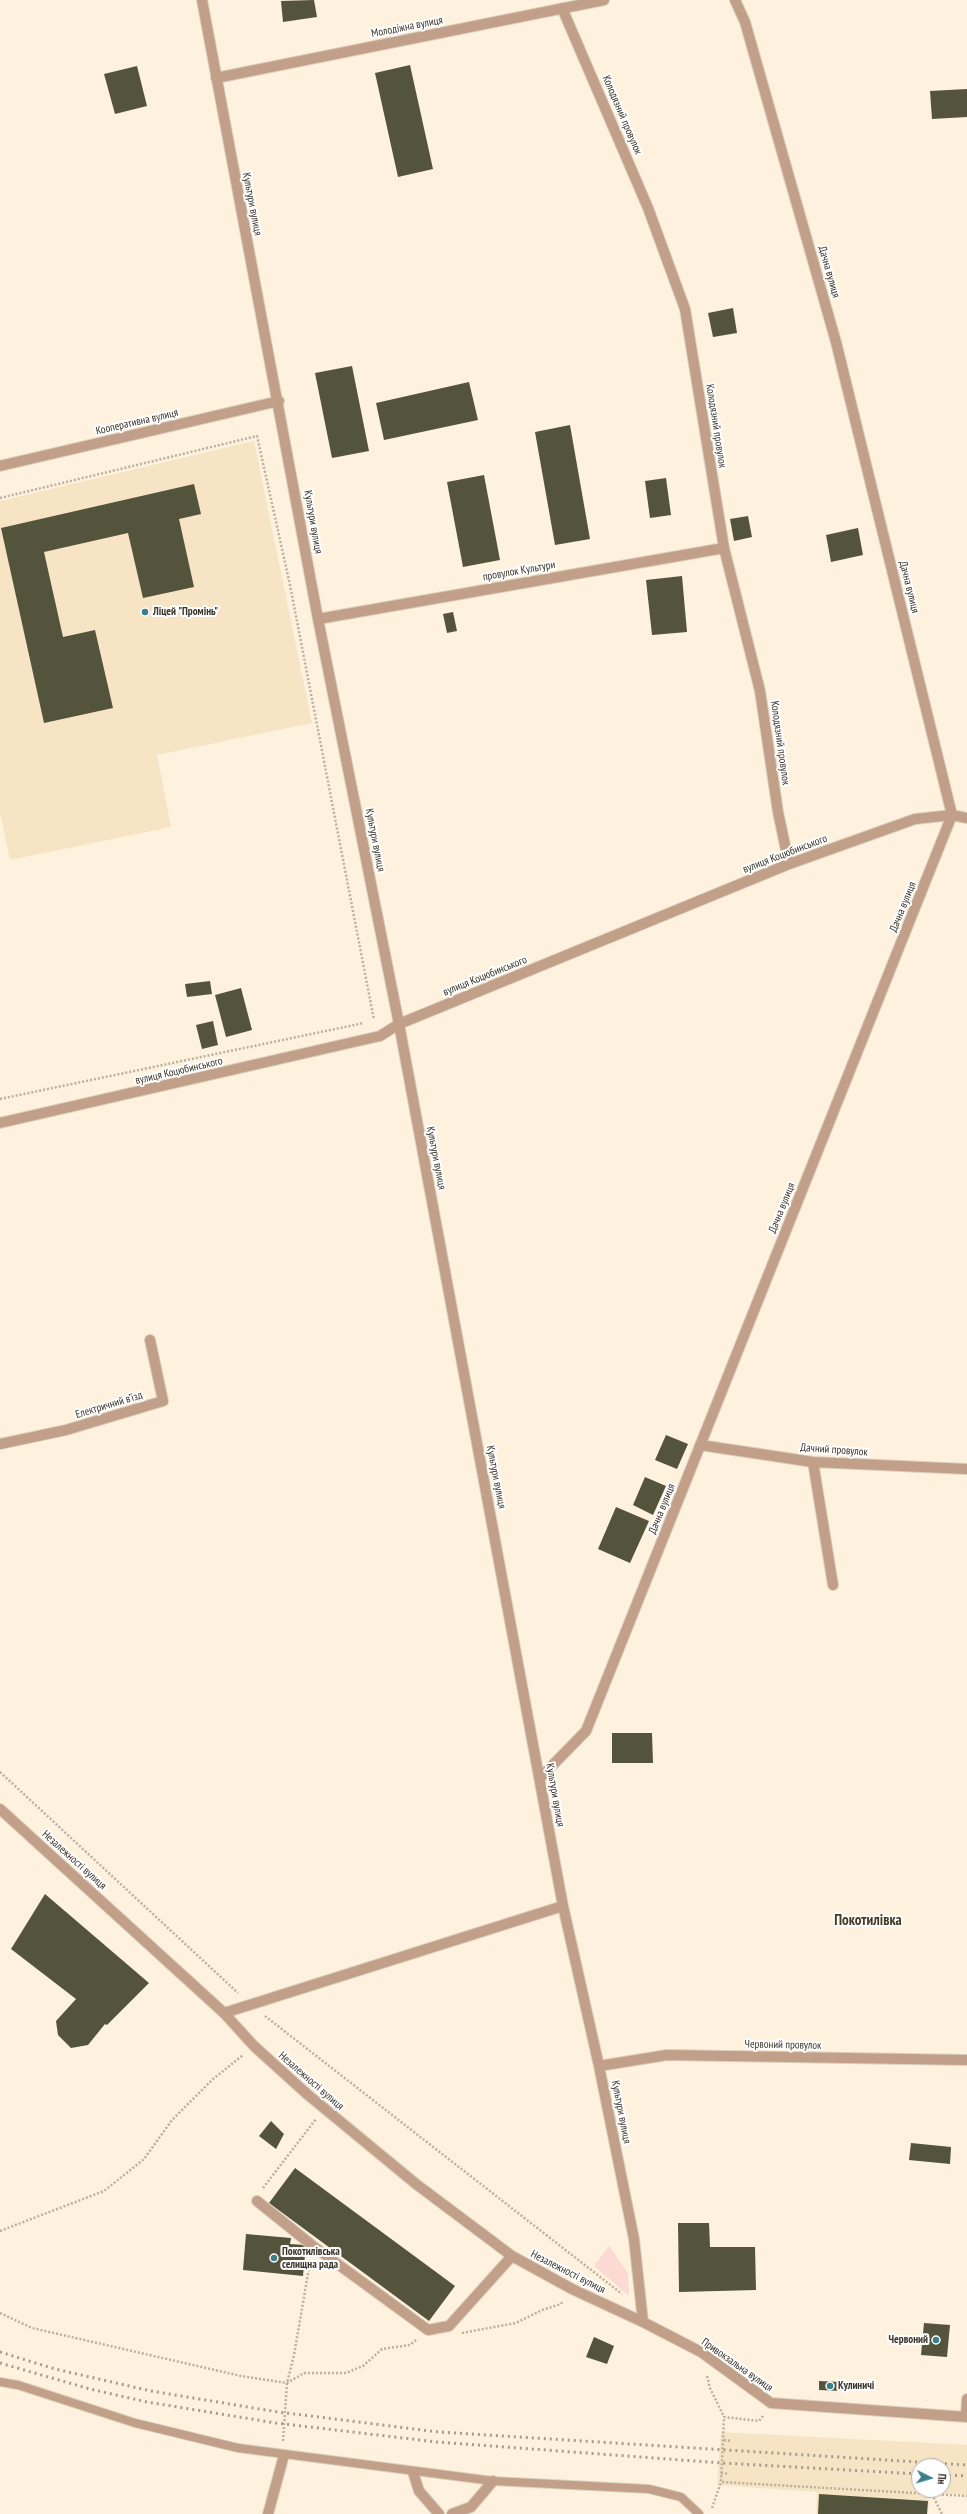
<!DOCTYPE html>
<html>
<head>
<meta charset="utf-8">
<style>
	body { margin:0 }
	#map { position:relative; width:967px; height:2514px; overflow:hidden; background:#fef2de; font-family:"PT Sans Narrow",sans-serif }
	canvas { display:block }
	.north { position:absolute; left:911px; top:2458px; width:40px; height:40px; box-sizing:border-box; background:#fff; border:1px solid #b0ada9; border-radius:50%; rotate:95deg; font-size:11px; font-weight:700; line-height:16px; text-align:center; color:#393329 }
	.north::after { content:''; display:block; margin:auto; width:14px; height:18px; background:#39808a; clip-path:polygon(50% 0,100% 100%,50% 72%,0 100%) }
</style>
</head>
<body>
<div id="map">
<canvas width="967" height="2514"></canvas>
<div class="north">Пн</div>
</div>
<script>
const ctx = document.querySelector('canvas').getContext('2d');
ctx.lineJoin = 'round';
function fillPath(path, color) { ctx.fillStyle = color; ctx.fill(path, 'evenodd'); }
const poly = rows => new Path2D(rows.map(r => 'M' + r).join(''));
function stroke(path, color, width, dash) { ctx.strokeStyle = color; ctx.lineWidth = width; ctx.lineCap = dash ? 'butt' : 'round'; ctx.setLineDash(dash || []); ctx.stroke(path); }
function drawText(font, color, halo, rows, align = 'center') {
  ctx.font = font + ' "PT Sans Narrow",sans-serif'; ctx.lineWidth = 4; ctx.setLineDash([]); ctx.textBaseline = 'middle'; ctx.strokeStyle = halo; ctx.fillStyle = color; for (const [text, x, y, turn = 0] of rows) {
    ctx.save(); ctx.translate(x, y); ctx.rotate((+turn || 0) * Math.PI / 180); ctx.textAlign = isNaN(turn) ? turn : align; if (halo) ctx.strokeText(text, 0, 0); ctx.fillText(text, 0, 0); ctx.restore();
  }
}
const built = poly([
	[254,441,312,723,157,755,171,827,10,860,0,812,0,501],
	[721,2432,967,2445,967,2495,930,2493,928,2514,816,2514,817,2492,717,2485],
	[919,2466,943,2466,943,2490,919,2490]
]);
const green = poly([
	[609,2246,628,2273,629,2296,594,2266]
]);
const building = poly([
	[314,0,317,17,283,22,281,1],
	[410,65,433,169,398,177,375,73],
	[137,66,147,106,115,114,104,74],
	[967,89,967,117,932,119,930,91],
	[733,308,737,333,713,337,708,313],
	[352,366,369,451,332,458,315,373],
	[469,382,478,420,384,440,376,403],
	[570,425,590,539,555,545,535,432],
	[484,475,500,560,463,567,447,482],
	[666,478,671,515,650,518,645,481],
	[194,484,201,514,179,519,194,587,143,598,128,533,44,552,63,637,95,630,113,708,44,723,1,528],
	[748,516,752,537,734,541,730,519],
	[858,528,863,555,831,562,826,535],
	[682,576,687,632,652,635,646,580],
	[453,612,457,631,447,633,443,614],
	[210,981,212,994,187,997,185,984],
	[241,988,252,1030,226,1037,215,995],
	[213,1021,218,1045,202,1049,196,1025],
	[666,1435,688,1444,677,1469,655,1460],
	[645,1477,666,1486,653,1515,633,1505],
	[616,1507,649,1521,630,1563,598,1549],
	[612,1733,652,1733,653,1763,612,1763],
	[45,1894,149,1983,107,2025,105,2024,88,2045,71,2048,58,2035,56,2021,76,1999,11,1949],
	[271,2121,284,2134,276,2149,259,2136],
	[911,2143,951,2147,950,2164,909,2160],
	[295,2168,455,2286,429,2321,269,2203],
	[678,2223,709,2223,710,2247,755,2247,756,2290,679,2292],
	[246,2234,291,2238,290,2244,306,2245,303,2276,243,2270],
	[924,2323,950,2325,947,2357,921,2355],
	[594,2337,614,2346,607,2364,586,2357],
	[819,2381,841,2382,841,2391,819,2390],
	[819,2494,928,2501,927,2514,818,2514]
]);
const path = poly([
	[0,498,257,436,290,585,374,1020],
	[0,1099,364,1023],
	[0,1772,238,1993],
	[265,2016,622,2294],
	[263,2188,316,2119],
	[0,2231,104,2191,144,2159,172,2120,213,2079,243,2055],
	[0,2313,32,2328,241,2376,287,2383,304,2373,346,2373,363,2366,382,2349,410,2345,416,2340],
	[462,2333,516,2323,542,2310,561,2304,563,2301],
	[707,2376,710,2388,724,2417],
	[763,2416,759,2421,724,2417,721,2482,967,2496],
	[724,2440,731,2441],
	[283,2441,287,2383,294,2355,310,2262],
	[721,2473,728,2474],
	[932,2494,942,2514],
	[712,2508,721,2482]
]);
const service = poly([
	[0,2382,18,2385,135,2423,238,2448,493,2481,649,2489,681,2497,699,2514]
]);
const minor = poly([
	[202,0,318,619,399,1024,563,1906,599,2066,634,2239,643,2322],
	[562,8,648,208,685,309,724,548,760,691,778,812,789,864],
	[216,78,604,0],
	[0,466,279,401],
	[318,619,724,548],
	[0,1123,380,1036,399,1024,789,864,915,819,952,815,967,818],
	[0,1444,66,1430,163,1401,150,1340],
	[700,1445,813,1462,967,1469],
	[813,1462,833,1585],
	[540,1778,586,1731,952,815,836,342,745,22,735,0],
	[0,1809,224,2013,254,2046,307,2094,416,2184,512,2256,572,2289,643,2322,701,2352,771,2403,967,2417],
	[224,2013,563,1906],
	[599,2066,667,2055,967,2060],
	[257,2201,313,2246,428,2330,449,2326,512,2256],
	[966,2417,967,2399],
	[413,2472,419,2491,439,2514],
	[268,2514,284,2455],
	[452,2514,471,2507,493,2481]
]);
const rail = poly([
	[0,2352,55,2369,151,2391,278,2412,439,2432,967,2465],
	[0,2363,90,2389,147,2402,276,2423,437,2442,722,2463,919,2474],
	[943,2475,967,2476]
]);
const markers = [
	[145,612,4,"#39808a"],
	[274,2258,4,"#39808a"],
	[936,2340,4,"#39808a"],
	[830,2386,4,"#39808a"]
];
const streetNames = [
	["Молодіжна вулиця",407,27,-11],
	["Колодязний провулок",622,115,67],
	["Культури вулиця",252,204,79],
	["Дачна вулиця",829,272,74],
	["Кооперативна вулиця",137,422,-13],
	["Колодязний провулок",716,426,81],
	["Культури вулиця",313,522,80],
	["провулок Культури",519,571,-10],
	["Дачна вулиця",909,587,76],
	["Колодязний провулок",780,743,82],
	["Культури вулиця",375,840,79],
	["вулиця Коцюбинського",785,854,-21],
	["Дачна вулиця",903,907,-68],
	["вулиця Коцюбинського",485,976,-22],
	["вулиця Коцюбинського",179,1071,-13],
	["Культури вулиця",436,1158,79],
	["Дачна вулиця",782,1208,-68],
	["Електричний в’їзд",109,1405,-17],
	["Дачний провулок",834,1450,4],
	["Культури вулиця",496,1477,79],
	["Дачна вулиця",662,1509,-68],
	["Культури вулиця",555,1795,80],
	["Незалежності вулиця",74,1860,42],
	["Червоний провулок",783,2045,1],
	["Незалежності вулиця",311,2081,41],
	["Культури вулиця",621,2112,79],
	["Незалежності вулиця",568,2272,27],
	["Привокзальна вулиця",737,2365,35]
];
const poiNames = [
	["Ліцей \"Промінь\"",153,612],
	["Покотилівська",282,2252],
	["селищна рада",282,2265],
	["Червоний",928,2340,"right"],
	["Кулиничі",838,2386]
];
const districtNames = [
	["Покотилівка",868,1921]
];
fillPath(built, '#f7e4c4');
fillPath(green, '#fcdad4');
fillPath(building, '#54533b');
stroke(service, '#dbd0bd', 10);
stroke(minor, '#dbd0bd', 12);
stroke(path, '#bab09f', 2.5, [2, 2]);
stroke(service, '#c29f88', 8);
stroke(minor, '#c29f88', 10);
stroke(rail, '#a59c8d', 3, [2, 4]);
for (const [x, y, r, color] of markers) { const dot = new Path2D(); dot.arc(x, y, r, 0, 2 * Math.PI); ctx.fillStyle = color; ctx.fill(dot); stroke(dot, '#fff', 1.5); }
drawText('11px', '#393329', '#fff', streetNames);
drawText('bold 11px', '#393329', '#fff', poiNames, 'left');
drawText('bold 15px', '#473a26', '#fff', districtNames);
</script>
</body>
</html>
